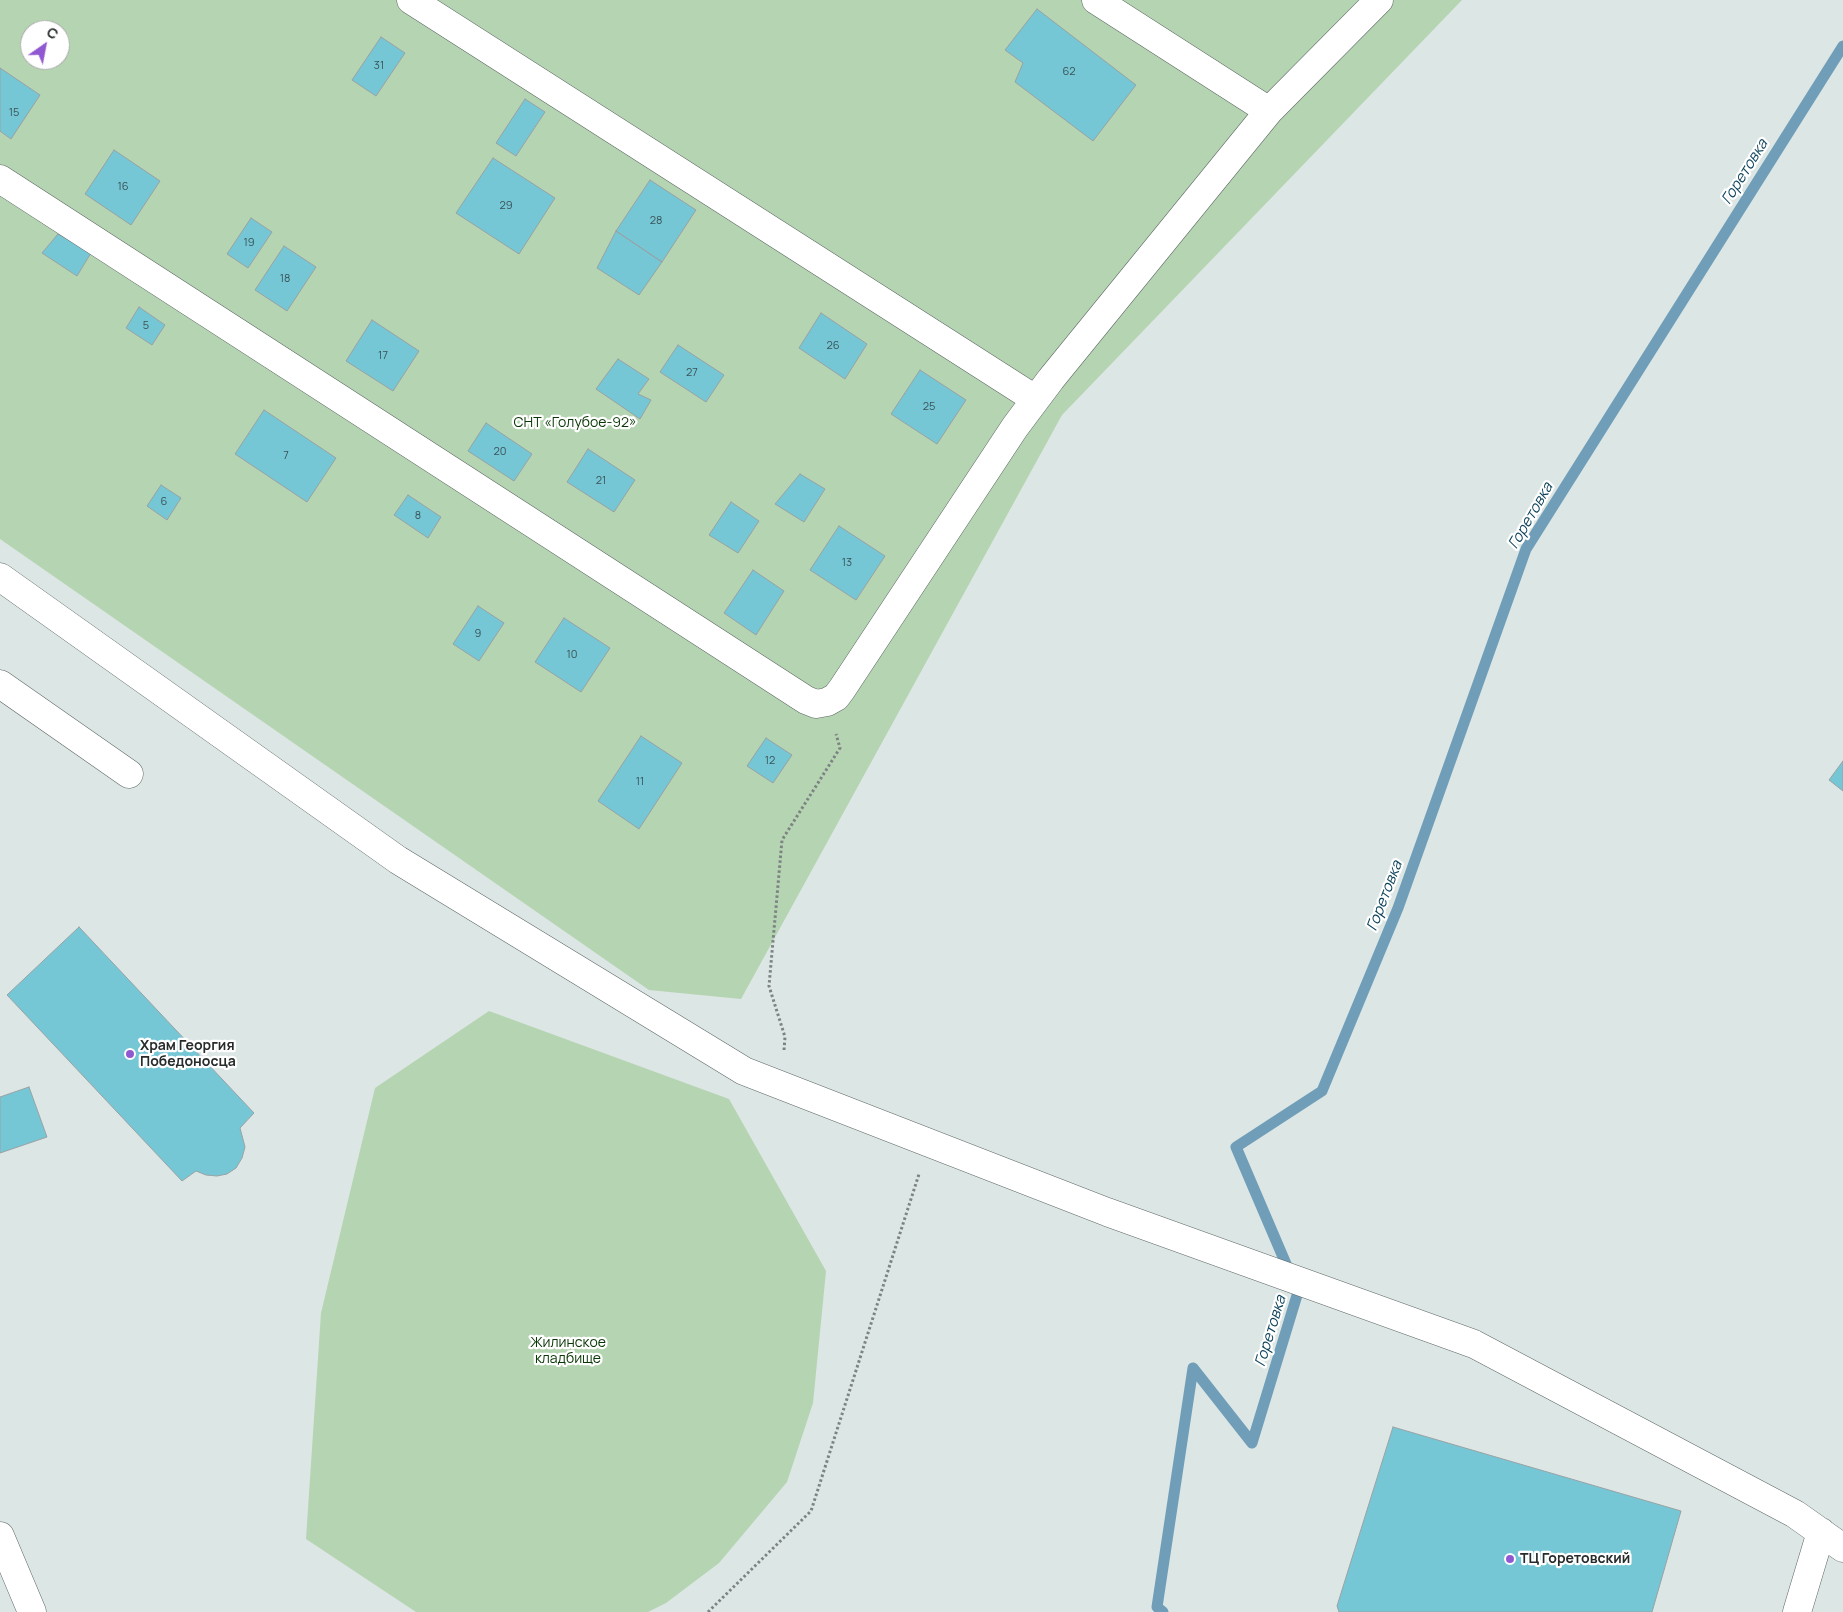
<!DOCTYPE html>
<html>
<head>
<meta charset="utf-8">
<style>
	body { margin:0 }
	#map { position:relative; width:1843px; height:1612px; overflow:hidden; background:#dce6e5; font-family:Manrope,sans-serif }
	canvas { display:block }
	.north { position:absolute; left:20px; top:20px; width:50px; height:50px; box-sizing:border-box; background:#fff; border:1px solid #a9aaaa; border-radius:50%; rotate:33deg; font-size:14px; font-weight:700; line-height:20px; text-align:center; color:#272b2b }
	.north::after { content:''; display:block; margin:auto; width:18px; height:22px; background:#9159d1; clip-path:polygon(50% 0,100% 100%,50% 72%,0 100%) }
</style>
</head>
<body>
<div id="map">
<canvas width="1843" height="1612"></canvas>
<div class="north">С</div>
</div>
<script>
const ctx = document.querySelector('canvas').getContext('2d');
ctx.lineJoin = 'round';
function fillPath(path, color) { ctx.fillStyle = color; ctx.fill(path, 'evenodd'); }
const poly = rows => new Path2D(rows.map(r => 'M' + r).join(''));
function stroke(path, color, width, dash) { ctx.strokeStyle = color; ctx.lineWidth = width; ctx.lineCap = dash ? 'butt' : 'round'; ctx.setLineDash(dash || []); ctx.stroke(path); }
function drawText(font, color, halo, rows, align = 'center') {
  ctx.font = font + ' Manrope,sans-serif'; ctx.lineWidth = 4.5; ctx.setLineDash([]); ctx.textBaseline = 'middle'; ctx.strokeStyle = halo; ctx.fillStyle = color; for (const [text, x, y, turn = 0] of rows) {
    ctx.save(); ctx.translate(x, y); ctx.rotate((+turn || 0) * Math.PI / 180); ctx.textAlign = isNaN(turn) ? turn : align; if (halo) ctx.strokeText(text, 0, 0); ctx.fillText(text, 0, 0); ctx.restore();
  }
}
const green = poly([
	[0,0,1462,0,1062,415,741,999,649,990,0,539],
	[30,30,60,30,60,60,30,60],
	[489,1011,729,1099,826,1271,813,1403,787,1482,719,1563,666,1603,648,1612,416,1612,306,1539,321,1313,375,1088]
]);
const stream = poly([
	[1163,1612,1157,1607,1193,1368,1252,1443,1298,1292,1236,1147,1322,1091,1398,908,1526,549,1843,46]
]);
const building = poly([
	[1037,9,1136,85,1093,141,1015,82,1023,63,1005,50,1037,9],
	[381,37,405,53,376,96,352,80,381,37],
	[0,68,40,95,11,139,0,131,0,68],
	[525,99,545,112,516,156,496,143,525,99],
	[114,150,160,181,131,225,85,194,114,150],
	[493,158,555,198,519,254,456,213,493,158],
	[650,180,696,210,662,262,616,231,650,180],
	[251,218,272,232,248,268,227,254,251,218],
	[616,231,662,262,639,295,597,268,616,231],
	[58,234,91,253,77,276,42,253,58,234],
	[284,246,316,267,287,311,255,290,284,246],
	[139,307,165,325,152,345,126,328,139,307],
	[821,313,867,344,845,379,799,348,821,313],
	[372,320,419,351,393,391,346,361,372,320],
	[678,345,724,375,706,402,660,372,678,345],
	[618,359,649,379,638,394,651,400,640,419,596,389,618,359],
	[920,370,966,400,937,444,891,414,920,370],
	[264,410,336,458,307,502,235,454,264,410],
	[486,423,532,454,514,481,468,451,486,423],
	[588,449,635,480,614,512,567,482,588,449],
	[800,474,825,489,804,522,775,504,800,474],
	[161,485,181,498,167,520,147,506,161,485],
	[408,495,441,517,428,538,394,515,408,495],
	[731,502,759,521,738,553,709,535,731,502],
	[839,526,885,556,856,600,810,570,839,526],
	[753,570,784,591,756,635,724,613,753,570],
	[478,606,504,623,479,661,453,644,478,606],
	[564,618,610,648,581,692,535,662,564,618],
	[641,736,682,763,639,829,598,801,641,736],
	[766,738,792,755,773,783,747,766,766,738],
	[1843,761,1843,791,1829,780,1843,761],
	[79,927,254,1113,240,1128,245,1147,242,1158,236,1168,227,1174,217,1176,206,1175,196,1171,182,1181,7,995,79,927],
	[29,1087,47,1137,0,1153,0,1097,29,1087],
	[1393,1427,1681,1511,1652,1612,1339,1612,1337,1606,1393,1427]
]);
const path = poly([
	[784,1050,785,1037,769,986,782,840,840,748,836,734],
	[708,1612,811,1511,919,1174]
]);
const minor = poly([
	[411,0,1035,399],
	[1096,0,1269,111],
	[0,179,806,700,816,704,827,702,836,697,842,689,1015,427,1051,379,1269,111,1379,0],
	[0,577,398,860,744,1071,1107,1212,1474,1344,1795,1514,1843,1548],
	[0,684,129,774],
	[0,1536,32,1612],
	[1797,1612,1821,1532]
]);
const markers = [
	[130,1054,5,"#9159d1"],
	[1510,1559,5,"#9159d1"]
];
const numberNames = [
	["31",379,66],
	["62",1069,72],
	["15",14,113],
	["16",123,187],
	["29",506,206],
	["28",656,221],
	["19",249,243],
	["18",285,279],
	["5",146,326],
	["26",833,346],
	["17",383,356],
	["27",692,373],
	["25",929,407],
	["20",500,452],
	["7",286,456],
	["21",601,481],
	["6",164,502],
	["8",418,516],
	["13",847,563],
	["9",478,634],
	["10",572,655],
	["12",770,761],
	["11",640,782]
];
const parkNames = [
	["СНТ «Голубое-92»",575,423],
	["Жилинское",568,1343],
	["кладбище",568,1359]
];
const poiNames = [
	["Храм Георгия",140,1046],
	["Победоносца",140,1062],
	["ТЦ Горетовский",1520,1559]
];
const waterNames = [
	["Горетовка",1745,172,-58],
	["Горетовка",1531,516,-60],
	["Горетовка",1385,896,-69],
	["Горетовка",1271,1331,-73]
];
fillPath(green, '#b5d4b1');
stroke(stream, '#709eb8', 11);
fillPath(building, '#75c7d6');
stroke(building, '#99a2a4', 1);
stroke(minor, '#5f6867', 29);
stroke(path, '#7d8383', 3, [2.5, 2.5]);
stroke(minor, '#fff', 28);
for (const [x, y, r, color] of markers) { const dot = new Path2D(); dot.arc(x, y, r, 0, 2 * Math.PI); ctx.fillStyle = color; ctx.fill(dot); stroke(dot, '#fff', 2); }
drawText('11px', '#3a5256', null, numberNames);
drawText('14px', '#093605', '#fff', parkNames);
drawText('bold 14px', '#272b2b', '#fff', poiNames, 'left');
drawText('italic 15px', '#0e435c', '#fff', waterNames);
</script>
</body>
</html>
